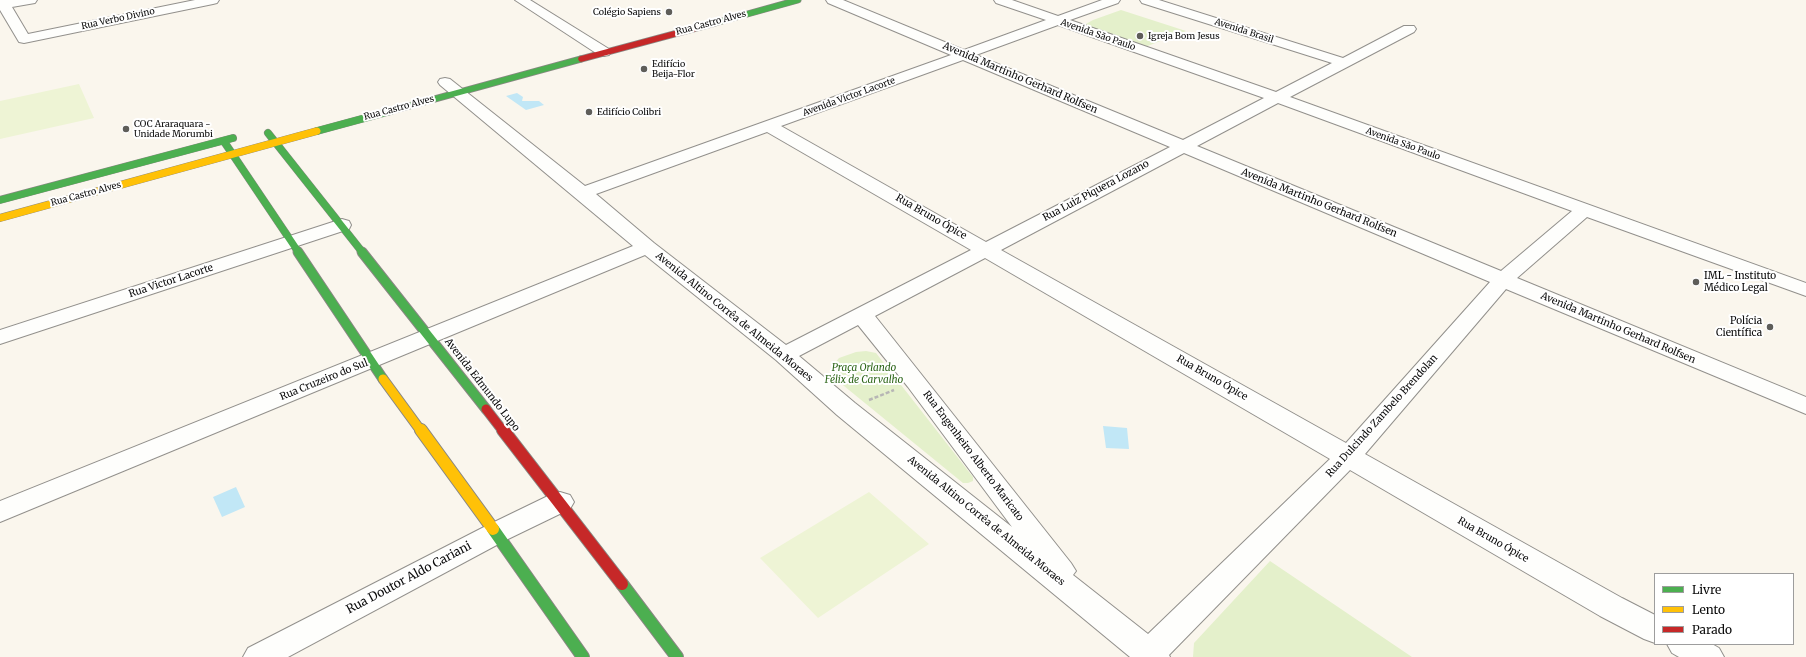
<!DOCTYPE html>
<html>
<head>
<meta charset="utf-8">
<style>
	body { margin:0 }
	#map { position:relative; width:1806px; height:657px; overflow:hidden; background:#faf6ed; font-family:Merriweather,serif }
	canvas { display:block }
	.legend { position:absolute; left:1654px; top:573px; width:140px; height:72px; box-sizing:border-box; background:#fff; border:1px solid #9d9d9d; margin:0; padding:5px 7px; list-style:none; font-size:12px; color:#0a0a0a }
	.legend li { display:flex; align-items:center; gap:8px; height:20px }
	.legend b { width:20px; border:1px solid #9d9d9d }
</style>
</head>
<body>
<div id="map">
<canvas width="1806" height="657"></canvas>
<ul class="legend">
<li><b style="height:5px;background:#4caf50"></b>Livre</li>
<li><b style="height:5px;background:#ffc107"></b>Lento</li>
<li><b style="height:5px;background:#c62828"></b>Parado</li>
</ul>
</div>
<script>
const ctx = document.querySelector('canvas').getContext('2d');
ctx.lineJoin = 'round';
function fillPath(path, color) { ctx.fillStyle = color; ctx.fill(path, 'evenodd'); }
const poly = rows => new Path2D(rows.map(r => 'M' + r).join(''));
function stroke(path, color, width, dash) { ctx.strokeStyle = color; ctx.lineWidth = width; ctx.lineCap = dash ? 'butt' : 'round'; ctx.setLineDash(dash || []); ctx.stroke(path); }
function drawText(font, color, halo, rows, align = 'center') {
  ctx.font = font + ' Merriweather,serif'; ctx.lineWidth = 4; ctx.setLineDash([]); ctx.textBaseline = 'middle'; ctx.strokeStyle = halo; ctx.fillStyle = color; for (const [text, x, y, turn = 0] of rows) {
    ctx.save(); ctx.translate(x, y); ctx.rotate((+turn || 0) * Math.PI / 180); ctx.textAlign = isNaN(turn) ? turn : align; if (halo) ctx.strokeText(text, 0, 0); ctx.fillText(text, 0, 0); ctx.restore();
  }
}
const green = poly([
	[1121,10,1186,31,1145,47,1089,27,1086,24,1093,20],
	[866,351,876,353,973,477,973,481,968,483,963,483,833,377,832,370,834,364,839,358,856,352],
	[1270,561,1412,657,1193,657,1194,643]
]);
const pitch = poly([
	[79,84,94,118,0,139,0,101],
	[869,492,929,544,818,618,760,558]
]);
const water = poly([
	[517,93,523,97,522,101,539,101,544,105,526,110,506,96],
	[1103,426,1127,428,1129,449,1106,448],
	[236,487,245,507,222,517,213,497]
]);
const path = poly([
	[869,400,894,390]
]);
const street = poly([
	[0,0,37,0,35,3,12,7,28,34,195,0,219,0,217,3,213,4,24,43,19,42,0,10,0,0],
	[515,0,530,0,609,49,611,52,609,55,604,56,599,55,515,0],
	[826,0,843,0,964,50,1046,20,996,3,994,0,1012,0,1058,16,1102,0,1120,0,1118,3,1070,20,1276,92,1332,63,1142,3,1140,0,1159,0,1343,58,1404,26,1414,26,1416,29,1414,32,1290,97,1806,283,1806,296,1587,217,1517,278,1806,397,1806,414,1506,289,1365,454,1622,598,1655,615,1655,643,1644,639,1600,616,1350,470,1169,655,1170,657,1130,657,837,415,776,360,645,255,0,522,0,501,633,246,440,85,438,82,440,79,445,78,450,79,585,186,951,55,828,3,826,0],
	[1058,25,1264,98,1183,140,976,55,1058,25],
	[963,60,1170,147,986,242,781,126,963,60],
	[1278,103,1572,211,1501,271,1197,146,1278,103],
	[767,132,971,250,786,345,654,243,596,194,767,132],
	[1184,153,1490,282,1346,443,1001,250,1184,153],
	[985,258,1330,459,1148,634,1073,575,1076,571,1071,563,875,316,985,258],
	[858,325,908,387,1012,527,855,403,799,356,858,325],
	[342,219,349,221,351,225,349,229,0,344,0,330,342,219],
	[560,492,570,495,574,502,570,509,506,540,288,657,243,657,248,648,486,526,550,495,560,492],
	[1667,644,1712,644,1719,648,1724,657,1679,657,1672,653,1667,644]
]);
const fastFar3 = poly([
	[715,23,798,0],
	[387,112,581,59]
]);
const fastFar2 = poly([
	[317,131,391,111],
	[268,133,363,253],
	[225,143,299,253],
	[0,200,233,138]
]);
const fastFar1 = poly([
	[298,252,383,379],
	[362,252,486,409]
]);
const fast = poly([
	[493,529,583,657],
	[622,584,677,657]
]);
const slowFar2 = poly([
	[0,218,317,131]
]);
const slowFar1 = poly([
	[383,379,421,431]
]);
const slow = poly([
	[421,430,493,529]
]);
const jamFar2 = poly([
	[581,59,715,23]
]);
const jamFar1 = poly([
	[486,409,503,431]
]);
const jam = poly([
	[503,430,622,584]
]);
const markers = [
	[669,12,4,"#5e5d59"],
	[1140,36,4,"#5e5d59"],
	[644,69,4,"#5e5d59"],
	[589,112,4,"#5e5d59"],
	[126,129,4,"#5e5d59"],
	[1696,282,4,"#5e5d59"],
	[1770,327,4,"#5e5d59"]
];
const farPoinames = [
	["Colégio Sapiens",661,12,"right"],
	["Igreja Bom Jesus",1148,36],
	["Edifício",652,64],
	["Beija-Flor",652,74],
	["Edifício Colibri",597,112],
	["COC Araraquara -",134,124],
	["Unidade Morumbi",134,134]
];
const farStreetnames = [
	["Rua Verbo Divino",118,19,-12],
	["Rua Castro Alves",711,23,-15],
	["Avenida Brasil",1244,31,18],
	["Avenida São Paulo",1098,35,19],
	["Avenida Victor Lacorte",849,97,-20],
	["Rua Castro Alves",399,108,-15],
	["Avenida São Paulo",1403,144,20],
	["Rua Castro Alves",86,194,-15]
];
const streetNames = [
	["Avenida Martinho Gerhard Rolfsen",1020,78,23],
	["Rua Luiz Piquera Lozano",1096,191,-28],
	["Avenida Martinho Gerhard Rolfsen",1319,203,22],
	["Rua Bruno Ópice",931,217,30],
	["Rua Victor Lacorte",171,281,-18],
	["Avenida Altino Corrêa de Almeida Moraes",734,317,39],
	["Avenida Martinho Gerhard Rolfsen",1618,328,23],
	["Rua Bruno Ópice",1212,378,30],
	["Rua Cruzeiro do Sul",324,380,-22],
	["Avenida Edmundo Lupo",482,385,52],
	["Rua Dulcindo Zambelo Brendolan",1382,416,-48],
	["Rua Engenheiro Alberto Maricato",973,456,53],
	["Avenida Altino Corrêa de Almeida Moraes",986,521,39],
	["Rua Bruno Ópice",1493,540,30]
];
const poiNames = [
	["IML - Instituto",1704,276],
	["Médico Legal",1704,288],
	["Polícia",1762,321,"right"],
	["Científica",1762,333,"right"]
];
const parkNames = [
	["Praça Orlando",864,368],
	["Félix de Carvalho",864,380]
];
const nearStreetnames = [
	["Rua Doutor Aldo Cariani",409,578,-28]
];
fillPath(green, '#e4f0cb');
fillPath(pitch, '#eef4d5');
fillPath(water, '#c1e7f6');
stroke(street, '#92908c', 2);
stroke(fastFar3, '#898783', 7);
stroke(fastFar2, '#898783', 8);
stroke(fastFar1, '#898783', 11);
stroke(fast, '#898783', 14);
stroke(slowFar2, '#898783', 8);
stroke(slowFar1, '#898783', 11);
stroke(slow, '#898783', 14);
stroke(jamFar2, '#898783', 7);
stroke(jamFar1, '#898783', 11);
stroke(jam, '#898783', 14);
stroke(path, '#b7b6b5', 2.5, [4, 2]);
fillPath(street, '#fefefc');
stroke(fastFar3, '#4caf50', 5.5);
stroke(fastFar2, '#4caf50', 7);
stroke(fastFar1, '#4caf50', 9);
stroke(fast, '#4caf50', 12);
stroke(slowFar2, '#ffc107', 7);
stroke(slowFar1, '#ffc107', 9);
stroke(slow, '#ffc107', 12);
stroke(jamFar2, '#c62828', 5.5);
stroke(jamFar1, '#c62828', 9);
stroke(jam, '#c62828', 12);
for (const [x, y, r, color] of markers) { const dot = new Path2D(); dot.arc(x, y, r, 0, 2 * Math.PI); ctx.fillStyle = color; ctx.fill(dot); stroke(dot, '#fff', 1.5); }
drawText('9px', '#0a0a0a', '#fff', farPoinames, 'left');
drawText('9px', '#0a0a0a', '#fff', farStreetnames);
drawText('10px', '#0a0a0a', '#fff', streetNames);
drawText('10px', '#0a0a0a', '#fff', poiNames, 'left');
drawText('italic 10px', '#2c6518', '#fff', parkNames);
drawText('12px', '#0a0a0a', '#fff', nearStreetnames);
</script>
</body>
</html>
